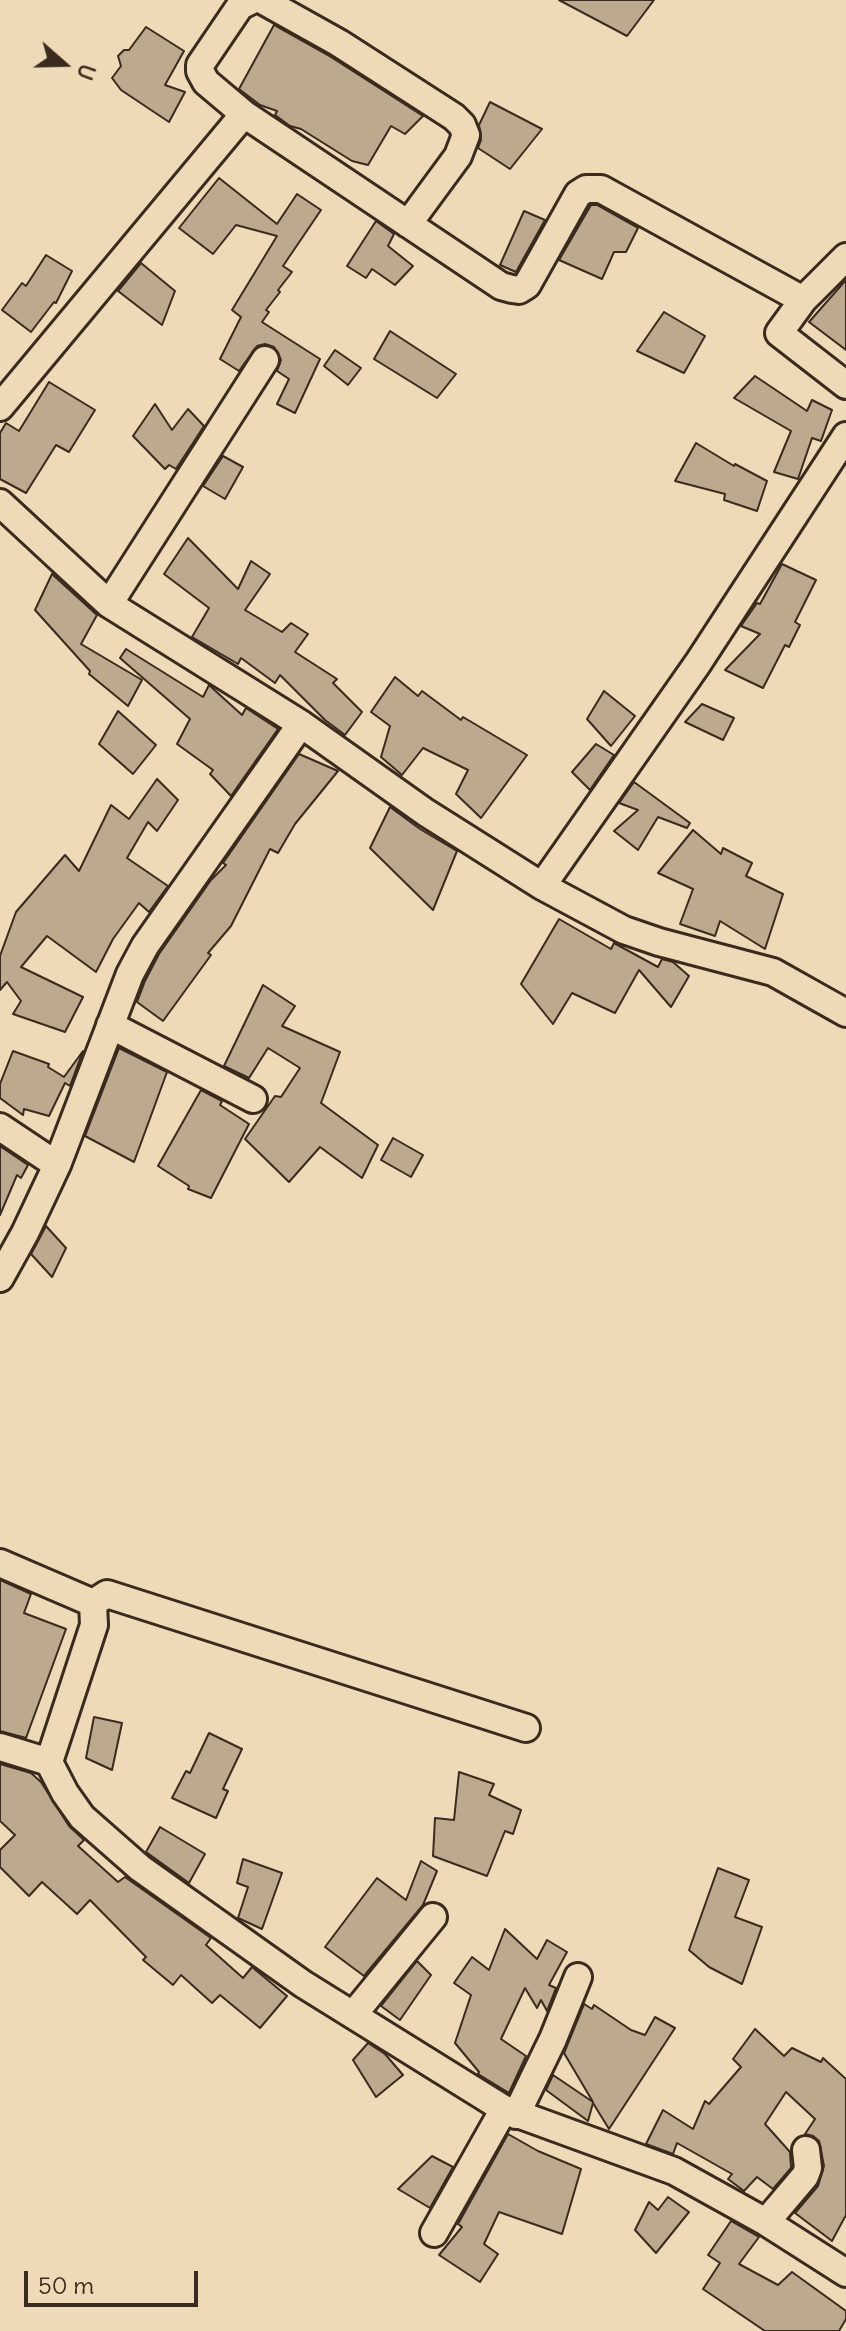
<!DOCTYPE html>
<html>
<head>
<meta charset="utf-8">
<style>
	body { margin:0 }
	#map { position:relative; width:846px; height:2331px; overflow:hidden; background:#efdab8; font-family:Delius,sans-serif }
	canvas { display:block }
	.north { position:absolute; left:24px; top:24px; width:80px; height:80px; -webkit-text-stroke:6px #efdab8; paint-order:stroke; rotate:110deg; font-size:22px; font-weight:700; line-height:32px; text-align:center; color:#3b2a1e }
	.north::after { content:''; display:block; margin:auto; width:28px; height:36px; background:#3b2a1e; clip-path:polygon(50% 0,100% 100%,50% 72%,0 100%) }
	.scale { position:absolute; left:24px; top:2271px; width:174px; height:36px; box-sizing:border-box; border:4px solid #3b2a1e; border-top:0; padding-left:10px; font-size:24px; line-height:28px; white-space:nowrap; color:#3b2a1e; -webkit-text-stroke:6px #efdab8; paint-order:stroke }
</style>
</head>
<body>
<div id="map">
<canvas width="846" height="2331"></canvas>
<div class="north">U</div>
<div class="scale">50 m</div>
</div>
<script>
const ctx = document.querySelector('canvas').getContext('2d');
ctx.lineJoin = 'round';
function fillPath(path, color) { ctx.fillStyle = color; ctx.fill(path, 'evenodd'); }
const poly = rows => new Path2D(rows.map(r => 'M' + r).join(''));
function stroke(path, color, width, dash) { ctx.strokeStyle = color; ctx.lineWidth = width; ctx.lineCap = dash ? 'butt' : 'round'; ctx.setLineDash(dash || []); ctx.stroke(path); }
const building = poly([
	[559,0,654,0,627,36,559,0],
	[274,25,331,57,423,116,405,134,391,126,368,165,352,161,301,129,290,126,275,115,277,111,260,105,239,89,274,25],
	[146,27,184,51,165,85,185,92,169,122,121,90,112,78,121,66,118,56,124,50,129,50,146,27],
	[490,102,542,129,510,169,478,148,481,140,479,125,490,102],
	[219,178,277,224,297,194,321,210,283,266,292,272,278,290,280,292,266,310,269,312,262,322,320,359,295,413,277,404,289,379,277,371,281,360,274,347,265,344,257,346,239,371,220,359,241,317,232,310,277,236,236,225,213,254,179,228,219,178],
	[591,205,597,205,638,228,626,252,614,252,602,279,559,260,591,205],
	[524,211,545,220,516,272,500,265,524,211],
	[376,221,394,234,388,246,413,266,395,285,372,269,366,278,347,266,376,221],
	[46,255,72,271,56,303,54,302,31,332,2,310,22,283,26,286,46,255],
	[141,263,175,291,162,325,118,291,141,263],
	[846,280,846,350,809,322,846,280],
	[664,312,705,336,684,373,637,351,664,312],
	[390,331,456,374,437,398,374,359,390,331],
	[335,350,361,368,348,385,324,366,335,350],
	[755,376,807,411,812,400,832,410,821,441,812,438,798,479,774,472,791,431,734,398,755,376],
	[49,382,95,410,69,452,56,445,26,493,0,479,0,433,6,423,19,431,49,382],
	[155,404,172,430,188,409,204,426,176,469,169,465,165,469,133,436,155,404],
	[696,443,734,466,735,464,767,481,757,511,724,500,725,494,675,481,696,443],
	[223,456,243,467,225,499,203,486,223,456],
	[188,538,238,589,251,561,270,574,245,610,282,632,291,623,308,634,295,652,337,679,333,683,362,712,345,735,325,720,280,675,275,683,241,658,238,664,192,637,209,608,164,574,188,538],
	[782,564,816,580,795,622,800,625,789,647,785,645,763,688,725,670,760,634,741,626,757,603,760,604,782,564],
	[52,574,97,615,81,644,142,680,128,706,89,674,90,671,35,610,52,574],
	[126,649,203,697,209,685,242,715,246,708,278,729,231,796,210,774,213,770,177,744,190,719,120,658,126,649],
	[395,677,418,696,422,691,461,720,463,717,527,755,481,818,456,794,468,770,423,748,402,775,381,757,390,726,371,712,395,677],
	[604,691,635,716,611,746,587,719,604,691],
	[702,704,734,718,723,740,685,722,702,704],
	[118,711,156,745,133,774,99,744,118,711],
	[596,744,614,755,590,790,572,772,596,744],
	[299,754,338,771,295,824,278,853,270,849,231,926,208,953,211,955,163,1021,137,1002,145,981,159,954,211,880,226,865,223,863,299,754],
	[157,779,178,800,157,831,148,822,127,858,168,886,149,912,139,903,113,939,96,972,47,936,21,967,83,997,65,1032,13,1014,21,1001,7,982,0,990,0,956,16,912,65,855,79,871,111,805,129,819,157,779],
	[634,782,690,823,687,828,658,817,638,850,614,831,638,810,619,803,634,782],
	[390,807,420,829,457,851,433,910,370,848,390,807],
	[693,830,721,854,723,848,752,863,746,876,783,894,765,949,720,921,715,936,680,924,693,889,658,873,693,830],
	[559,919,611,949,614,943,658,967,662,959,673,962,689,976,671,1007,639,970,615,1013,572,993,553,1024,521,984,559,919],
	[263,985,295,1006,282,1026,340,1052,321,1103,378,1145,362,1178,320,1147,289,1182,245,1139,275,1096,281,1097,300,1068,268,1048,249,1078,224,1066,263,985],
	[119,1048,167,1072,134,1162,85,1136,119,1048],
	[13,1051,49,1064,48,1067,64,1077,83,1051,70,1086,65,1083,49,1116,24,1109,23,1115,0,1098,0,1084,13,1051],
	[201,1090,222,1101,220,1105,249,1124,211,1198,188,1189,189,1186,158,1166,201,1090],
	[393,1138,423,1155,411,1177,381,1160,393,1138],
	[0,1146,28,1165,21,1178,17,1175,0,1215,0,1146],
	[46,1226,66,1248,52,1277,31,1254,46,1226],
	[0,1580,31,1594,24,1613,66,1629,26,1738,0,1731,0,1580],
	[94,1717,122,1723,112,1770,86,1758,94,1717],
	[209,1733,242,1749,223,1789,228,1791,216,1818,172,1798,186,1771,190,1773,209,1733],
	[0,1764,31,1773,41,1782,69,1826,84,1840,78,1846,118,1882,125,1877,211,1938,206,1945,243,1978,252,1967,287,1996,260,2028,220,1995,212,2003,181,1975,173,1985,143,1960,146,1957,90,1900,77,1914,42,1882,29,1896,0,1867,0,1850,15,1835,0,1821,0,1764],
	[459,1772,494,1784,489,1795,521,1810,513,1834,505,1831,487,1876,433,1856,435,1818,454,1820,459,1772],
	[160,1827,205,1854,189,1883,146,1852,160,1827],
	[243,1859,282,1873,262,1929,238,1918,248,1887,237,1883,243,1859],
	[421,1861,437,1871,423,1905,364,1976,325,1947,377,1878,406,1900,421,1861],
	[718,1868,749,1880,735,1917,762,1927,742,1984,709,1967,689,1950,718,1868],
	[505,1929,537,1959,547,1940,567,1952,549,1985,556,1988,547,2011,541,2000,537,2008,525,1988,501,2039,526,2056,509,2093,478,2074,479,2072,455,2043,471,1995,454,1983,472,1957,489,1970,505,1929],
	[417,1961,431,1975,400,2020,381,2006,417,1961],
	[584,2004,592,2009,594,2005,631,2030,645,2035,655,2017,675,2028,609,2129,593,2103,588,2121,546,2090,553,2075,593,2102,564,2053,584,2004],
	[755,2029,784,2056,792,2048,821,2062,823,2058,846,2079,846,2215,832,2241,795,2213,818,2186,824,2166,819,2141,813,2136,805,2134,815,2119,786,2092,765,2124,790,2152,791,2168,773,2189,757,2177,744,2191,728,2179,732,2174,677,2143,673,2154,646,2144,663,2110,693,2129,705,2101,709,2104,741,2067,733,2059,755,2029],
	[368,2043,385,2054,403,2075,376,2097,353,2060,368,2043],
	[508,2134,538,2151,581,2169,562,2234,499,2212,484,2244,498,2254,480,2282,439,2255,462,2227,458,2224,508,2134],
	[432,2156,453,2167,430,2208,398,2189,432,2156],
	[668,2197,689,2212,656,2253,635,2230,649,2202,658,2210,668,2197],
	[731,2221,759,2237,739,2264,778,2285,792,2272,846,2311,846,2319,839,2331,765,2331,703,2289,720,2263,708,2255,731,2221]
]);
const minor = poly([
	[262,0,339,43,454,117,462,125,466,135,458,156,408,224],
	[244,114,501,286,512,289,519,290,527,285,578,194,586,189,601,189,803,300,779,333,846,385],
	[803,300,846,257],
	[0,407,244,114,206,82,200,71,200,65,240,6,252,0],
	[0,503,109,604,301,724,425,812,542,886,624,930,659,942,773,972,846,1013],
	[109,604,265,360],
	[542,886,698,663,846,436],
	[110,1025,253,1099],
	[0,1127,57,1165],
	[0,1278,25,1233,57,1165,130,974,145,946,301,724],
	[0,1563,93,1603,94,1625,49,1762],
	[93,1603,107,1594,526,1728],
	[0,1747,49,1762,65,1793,82,1817,140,1868,303,1984,504,2109,674,2171,766,2222,846,2273],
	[353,2015,433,1917],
	[516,2115,553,2039,578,1977],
	[766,2222,805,2176,808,2168,806,2150],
	[434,2233,504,2109]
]);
fillPath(building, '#bda98d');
stroke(building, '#3b2a1e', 2);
stroke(minor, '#3b2a1e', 32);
stroke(minor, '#efdab8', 26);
</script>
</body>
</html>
